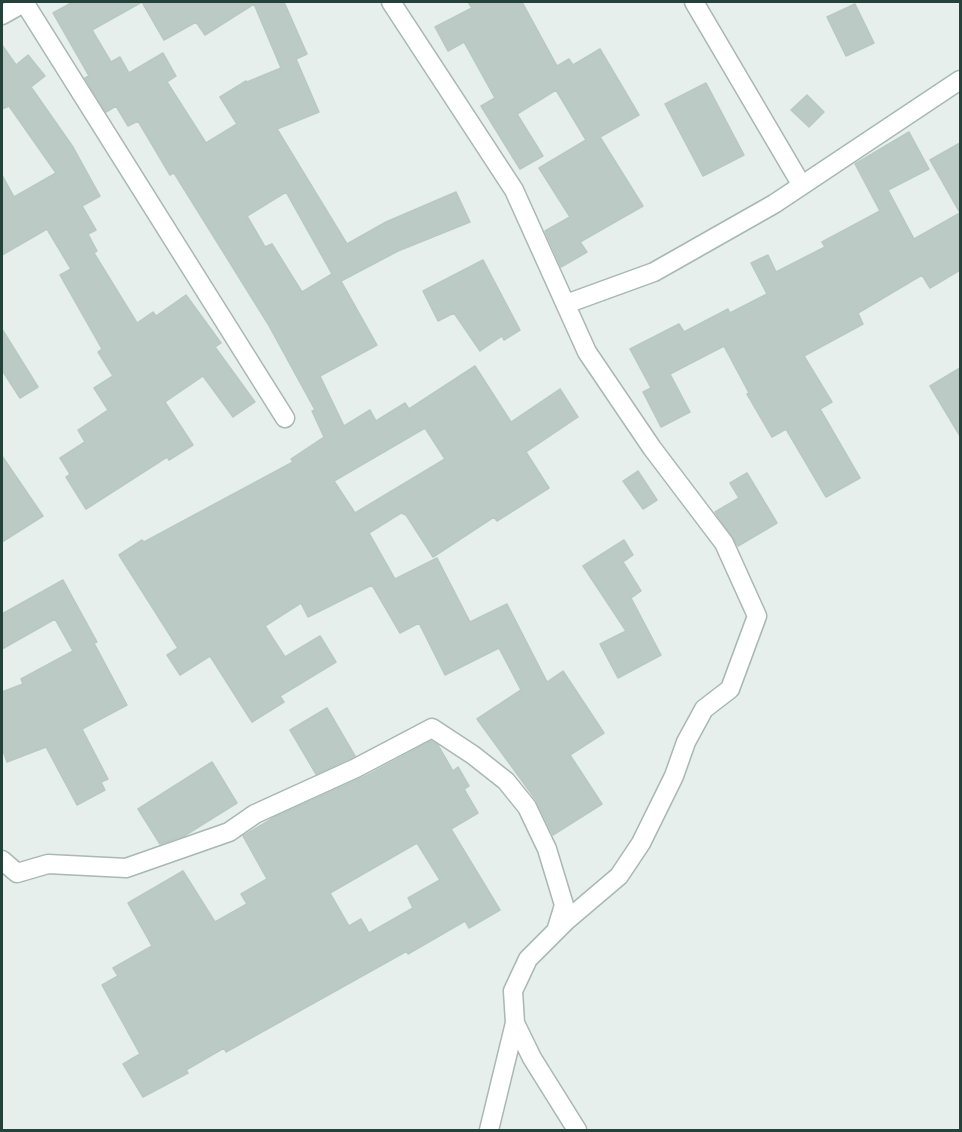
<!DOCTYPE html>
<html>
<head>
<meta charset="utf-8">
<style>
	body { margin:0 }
	#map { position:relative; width:962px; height:1132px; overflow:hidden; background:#e6efeb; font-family:Poppins,sans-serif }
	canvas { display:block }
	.frame { position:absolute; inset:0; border:3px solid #24423a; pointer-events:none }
</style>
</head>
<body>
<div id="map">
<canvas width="962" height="1132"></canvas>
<div class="frame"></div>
</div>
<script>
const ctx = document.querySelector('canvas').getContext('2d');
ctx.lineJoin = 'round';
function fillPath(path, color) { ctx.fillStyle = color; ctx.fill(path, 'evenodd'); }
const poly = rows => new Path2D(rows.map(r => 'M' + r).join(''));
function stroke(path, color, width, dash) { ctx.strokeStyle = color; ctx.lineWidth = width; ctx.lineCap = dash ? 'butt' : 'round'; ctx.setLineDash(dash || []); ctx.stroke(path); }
const building = poly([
	[73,2,284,2,307,54,296,59,319,112,277,129,347,244,386,222,456,192,470,222,398,251,341,281,377,345,320,376,344,426,370,410,376,421,405,403,409,409,475,366,511,422,560,389,578,417,526,452,549,488,497,521,494,517,433,557,406,515,401,513,369,533,395,579,437,558,470,622,507,604,547,682,563,671,604,733,570,755,602,804,553,835,536,800,477,719,521,690,499,648,445,675,419,623,400,633,372,585,308,617,301,603,265,626,285,657,320,636,336,662,280,696,284,702,252,722,210,656,180,675,167,655,178,648,119,555,142,540,144,542,293,462,291,459,324,437,312,411,315,410,268,324,174,173,170,175,138,121,128,126,116,106,106,112,85,78,89,76,53,13,73,2],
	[142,2,164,40,196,22,205,35,254,4,281,68,247,82,246,81,220,97,237,124,206,143,167,82,176,76,163,53,129,73,120,57,111,62,92,30,142,2],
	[286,192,332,274,302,292,272,244,265,247,247,216,286,192],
	[425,428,445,459,355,513,334,481,425,428],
	[468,2,522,2,557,66,569,59,573,65,600,49,639,115,600,137,643,206,580,242,587,252,561,267,545,231,570,217,539,168,586,140,556,90,517,114,543,156,520,169,481,106,495,98,464,42,448,51,435,27,472,8,468,2],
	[855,4,874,43,846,56,827,17,855,4],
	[2,45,16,65,28,55,45,76,31,87,73,147,100,196,82,206,96,230,88,234,97,251,94,253,137,323,153,312,156,316,186,295,221,343,215,347,255,402,233,417,203,376,165,402,193,445,169,460,167,457,86,509,66,477,70,474,60,458,85,442,78,430,108,410,94,388,113,376,98,352,102,349,60,275,71,269,47,229,2,255,2,175,14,197,56,173,9,106,2,109,2,45],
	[706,83,744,155,703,176,665,104,706,83],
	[807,95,824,112,809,127,791,110,807,95],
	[909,132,929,169,888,190,914,239,960,213,930,160,960,143,960,270,930,288,922,275,858,313,863,324,804,356,832,402,820,409,860,478,826,497,786,429,772,437,747,394,749,393,724,346,670,374,690,412,661,427,643,392,651,388,630,349,679,324,684,332,728,309,730,313,767,294,751,263,768,255,776,272,825,247,822,242,880,211,855,164,909,132],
	[483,260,520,330,504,340,502,336,480,351,454,313,438,321,423,291,483,260],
	[2,329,38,387,20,398,2,370,2,329],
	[960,368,960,436,930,386,960,368],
	[2,456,43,516,2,542,2,456],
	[638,471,657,500,643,509,623,481,638,471],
	[747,473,777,523,738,546,715,512,739,498,730,483,747,473],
	[624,540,633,555,623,562,641,591,631,598,661,655,618,678,600,644,626,631,583,566,624,540],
	[63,580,97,642,94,643,127,705,82,729,108,779,101,782,105,790,77,805,46,747,7,762,2,748,2,692,23,684,21,679,73,651,55,619,2,649,2,614,63,580],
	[327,708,355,756,316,774,290,730,327,708],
	[431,741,438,745,453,771,458,767,469,786,464,789,478,813,451,829,500,910,469,928,465,921,408,954,407,951,226,1052,224,1048,186,1070,188,1073,143,1097,123,1064,140,1054,102,985,118,976,113,968,152,946,128,903,183,871,215,922,247,904,241,894,267,879,243,836,275,817,368,775,431,741],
	[417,843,440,880,408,898,413,908,369,933,361,919,349,926,330,893,417,843],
	[212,762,237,803,184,836,160,844,138,809,212,762]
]);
const minor = poly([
	[24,2,285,418],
	[391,2,514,190,587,352,652,448,724,543,757,616,730,689,704,709,686,742,674,776,641,843,619,876,566,921,528,959,513,991,515,1023,532,1058,577,1130],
	[694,2,801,184],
	[2,15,25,2],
	[566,304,654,272,774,204,960,80],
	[2,860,17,873,48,864,126,868,229,832,255,814,356,768,432,728,473,755,506,781,527,807,547,849,564,905,557,928],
	[489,1130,515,1023]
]);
fillPath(building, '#bbcac4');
stroke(building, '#b8c9c2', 1.5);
stroke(minor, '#a8b8b2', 21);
stroke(minor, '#fff', 18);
</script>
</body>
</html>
